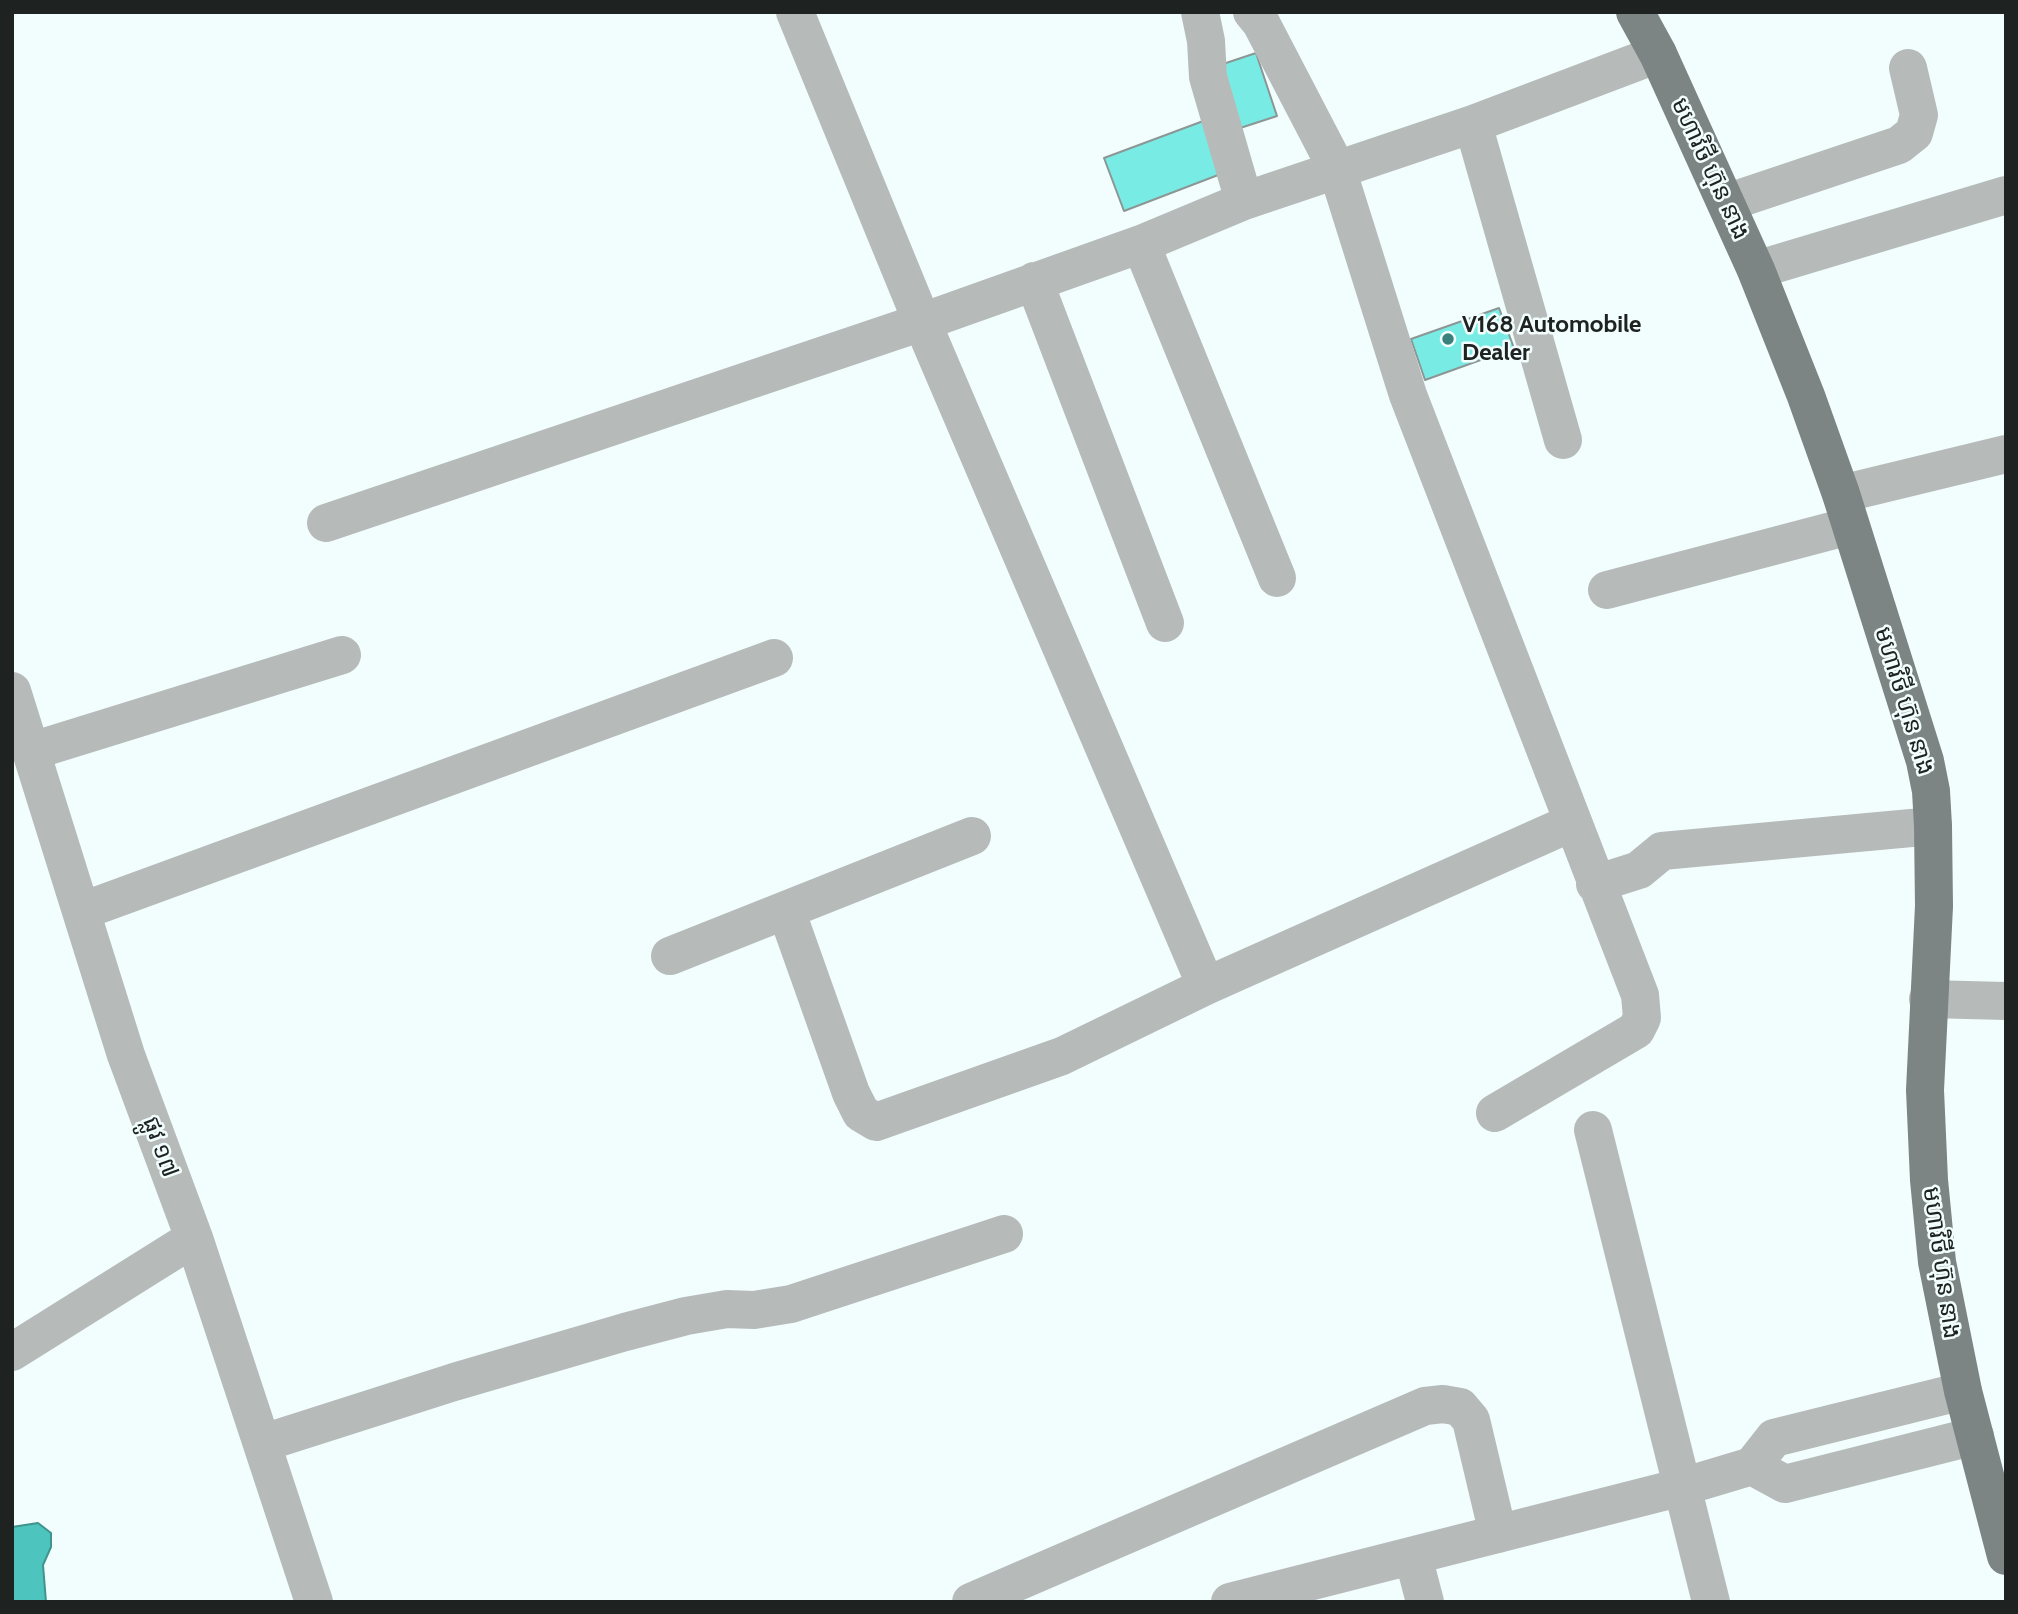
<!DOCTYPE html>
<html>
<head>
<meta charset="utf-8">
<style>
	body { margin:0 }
	#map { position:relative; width:2018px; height:1614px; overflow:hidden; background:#f2fefd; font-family:Cabin,sans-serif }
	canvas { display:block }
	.frame { position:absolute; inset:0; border:14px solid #1e2322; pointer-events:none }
</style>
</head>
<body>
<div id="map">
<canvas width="2018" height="1614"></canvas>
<div class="frame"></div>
</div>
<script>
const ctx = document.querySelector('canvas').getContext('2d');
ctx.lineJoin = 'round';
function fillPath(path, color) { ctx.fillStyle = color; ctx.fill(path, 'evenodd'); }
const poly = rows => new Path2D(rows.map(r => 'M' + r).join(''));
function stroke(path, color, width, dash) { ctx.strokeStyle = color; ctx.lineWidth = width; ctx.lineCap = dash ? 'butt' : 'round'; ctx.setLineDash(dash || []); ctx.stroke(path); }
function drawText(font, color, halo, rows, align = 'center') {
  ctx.font = font + ' Cabin,"Noto Sans Khmer",sans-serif'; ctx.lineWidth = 5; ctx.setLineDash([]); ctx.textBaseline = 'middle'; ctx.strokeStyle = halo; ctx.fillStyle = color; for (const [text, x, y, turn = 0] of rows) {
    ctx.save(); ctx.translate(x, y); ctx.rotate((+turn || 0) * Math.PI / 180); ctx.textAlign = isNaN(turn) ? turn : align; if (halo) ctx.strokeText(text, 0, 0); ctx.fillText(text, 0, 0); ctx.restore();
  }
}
const water = poly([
	[38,1523,51,1533,51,1547,43,1565,46,1602,12,1602,12,1527,38,1523]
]);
const building = poly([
	[1256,53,1277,116,1231,131,1211,68,1256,53],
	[1206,120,1226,172,1124,211,1104,158,1206,120],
	[1499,308,1514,348,1425,380,1411,339,1499,308]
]);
const minor = poly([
	[795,12,922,322,1206,986],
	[1200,12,1206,41,1208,77,1244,201],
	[1252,12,1261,23,1337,169,1408,395,1640,995,1642,1018,1636,1030,1495,1113],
	[1473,124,1563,440],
	[1726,203,1899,145,1914,133,1919,115,1908,68],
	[1141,244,1277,578],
	[1756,270,2006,195],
	[1034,281,1165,623],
	[1841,494,2006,454],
	[326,523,922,322,1141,244,1244,201,1473,124,1658,54],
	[1607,590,1850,526],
	[12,691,126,1055,194,1238,314,1602],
	[32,751,342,655],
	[1595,884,1639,870,1662,851,1933,826],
	[786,910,851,1093,861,1113,876,1122,1062,1056,1206,986,1571,823],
	[82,911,774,658],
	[670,956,972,836],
	[1928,999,2006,1001],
	[1593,1130,1711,1602],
	[12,1352,194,1238],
	[263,1443,454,1382,625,1332,686,1316,727,1309,754,1310,791,1304,1004,1234],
	[1752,1466,1785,1484,1975,1436],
	[1413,1556,1425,1602],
	[971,1602,1425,1406,1443,1404,1460,1407,1471,1420,1498,1534],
	[1230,1602,1682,1487,1752,1466,1774,1438,1963,1391]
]);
const major = poly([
	[1635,12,1658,54,1756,270,1806,396,1841,494,1925,761,1931,791,1933,826,1934,906,1925,1090,1929,1180,1937,1262,1963,1391,2006,1556]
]);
const markers = [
	[1448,339,7,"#3a817d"]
];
const streetNames = [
	["មហាវិថី ហ៊ុន នាង",1710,169,65],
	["មហាវិថី ហ៊ុន នាង",1904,701,73],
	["ផ្លូវ ១៧",160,1147,70],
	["មហាវិថី ហ៊ុន នាង",1941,1263,82]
];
const poiNames = [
	["V168 Automobile",1462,325],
	["Dealer",1462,353]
];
fillPath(water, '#4dc4bd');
stroke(water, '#3f948e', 2);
fillPath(building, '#78ece4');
stroke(building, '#8c9695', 2);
stroke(minor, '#b6bbba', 38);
stroke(major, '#7c8584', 38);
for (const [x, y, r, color] of markers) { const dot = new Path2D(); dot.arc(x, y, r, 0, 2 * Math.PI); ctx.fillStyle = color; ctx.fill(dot); stroke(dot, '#f2fefd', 2.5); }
drawText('24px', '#1e2322', '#f2fefd', streetNames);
drawText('bold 24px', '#1e2322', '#f2fefd', poiNames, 'left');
</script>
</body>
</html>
